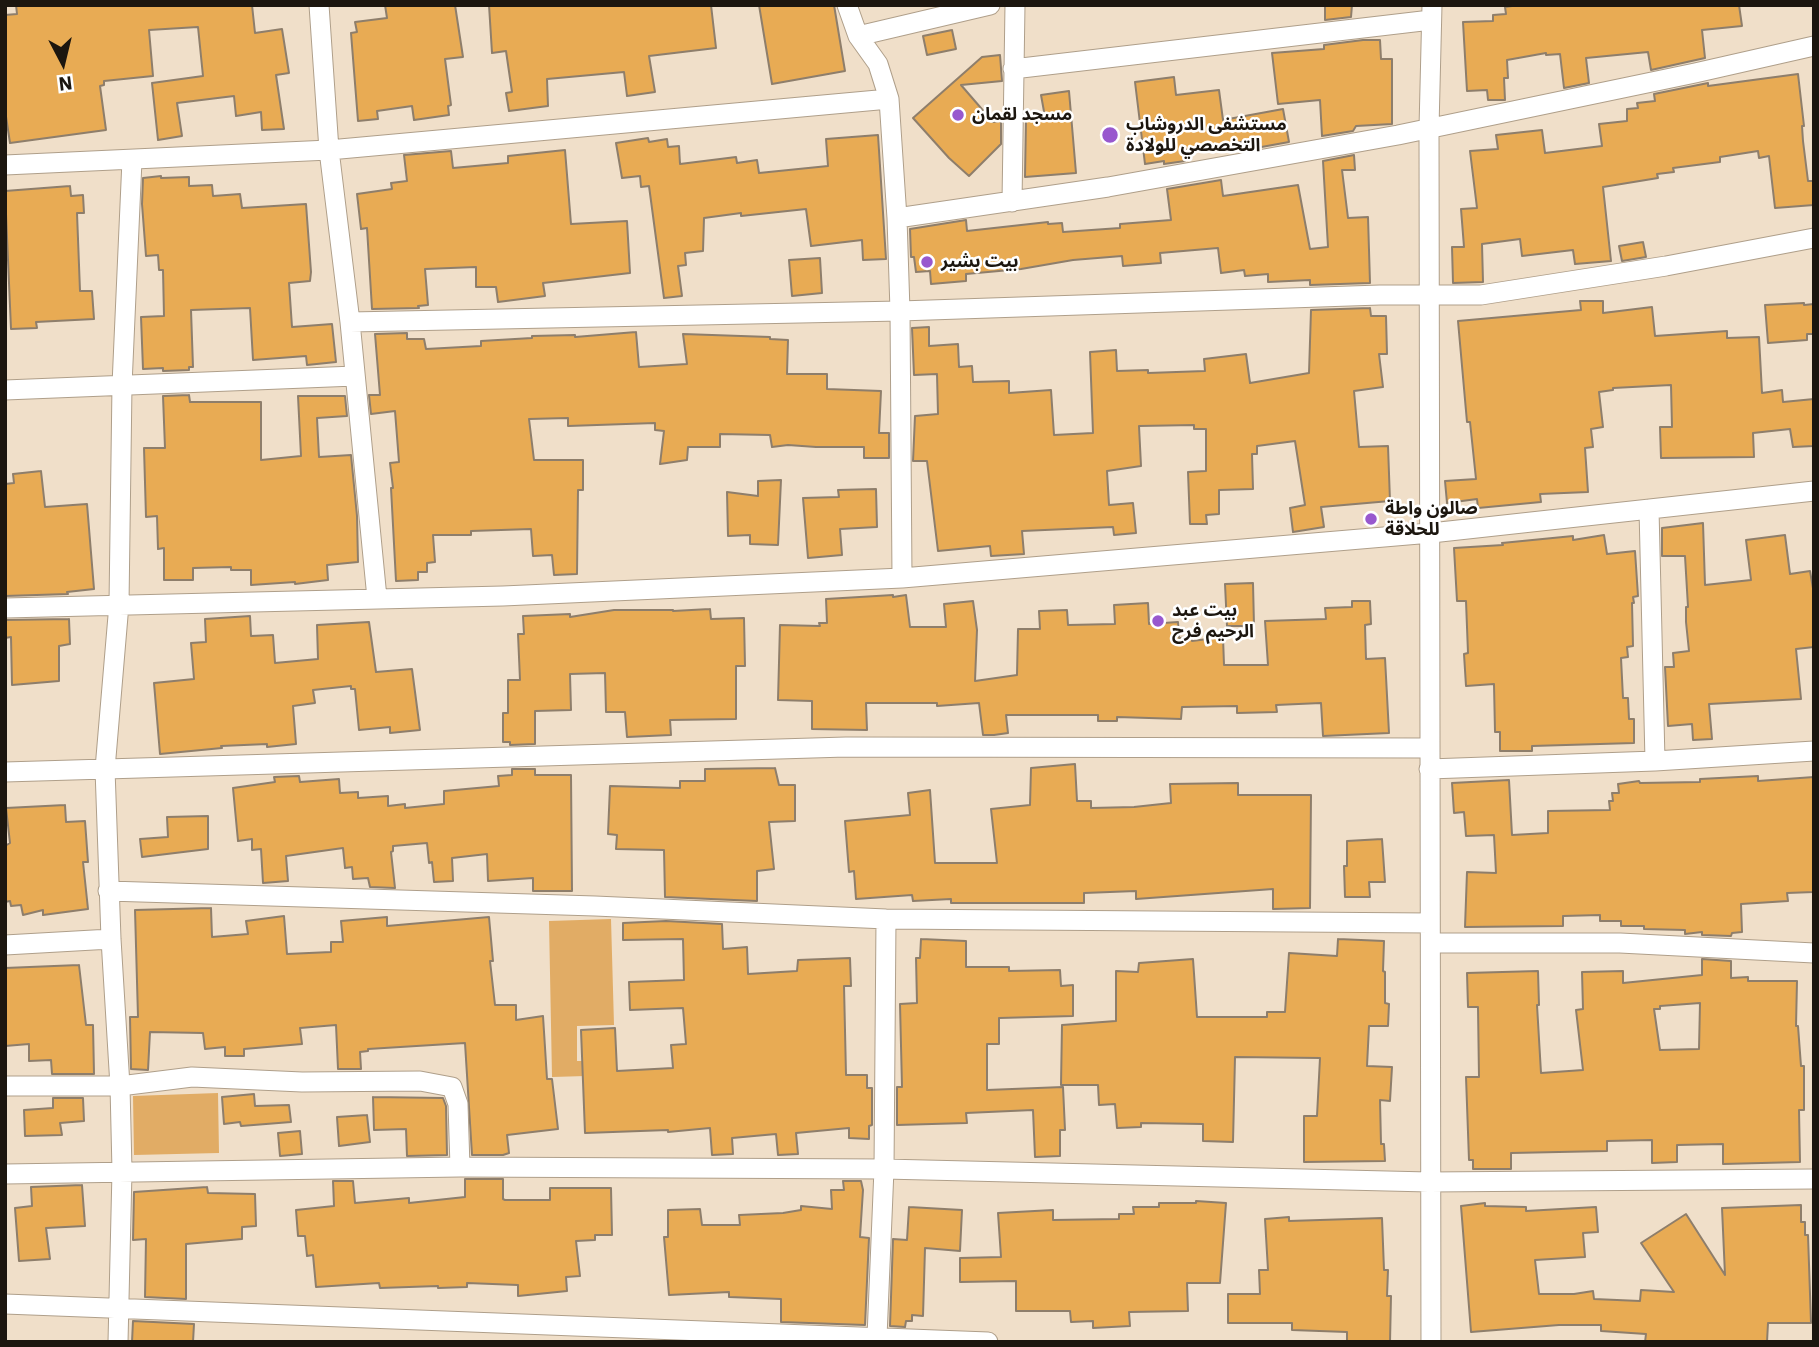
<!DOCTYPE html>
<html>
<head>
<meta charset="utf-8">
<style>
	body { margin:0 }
	#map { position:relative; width:1819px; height:1347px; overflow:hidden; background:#f0dfc9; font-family:"IBM Plex Sans",sans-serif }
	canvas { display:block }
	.frame { position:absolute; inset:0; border:7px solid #1c160f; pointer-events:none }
	.north { position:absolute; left:28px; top:28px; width:70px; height:70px; -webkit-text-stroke:5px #fff; paint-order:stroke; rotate:173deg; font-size:19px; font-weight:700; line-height:28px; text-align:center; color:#1c160f }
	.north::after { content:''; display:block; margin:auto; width:24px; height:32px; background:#1c160f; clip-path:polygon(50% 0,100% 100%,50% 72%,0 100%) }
</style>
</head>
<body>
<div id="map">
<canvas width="1819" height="1347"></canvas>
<div class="frame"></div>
<div class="north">N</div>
</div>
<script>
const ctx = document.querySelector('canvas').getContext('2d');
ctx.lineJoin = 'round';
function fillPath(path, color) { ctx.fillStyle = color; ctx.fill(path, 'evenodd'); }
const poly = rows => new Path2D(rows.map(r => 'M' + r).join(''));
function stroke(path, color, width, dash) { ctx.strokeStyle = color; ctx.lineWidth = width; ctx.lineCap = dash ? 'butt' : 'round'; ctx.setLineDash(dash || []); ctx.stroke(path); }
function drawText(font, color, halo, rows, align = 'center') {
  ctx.font = font + ' "IBM Plex Sans","Noto Sans Arabic",sans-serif'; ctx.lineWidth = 5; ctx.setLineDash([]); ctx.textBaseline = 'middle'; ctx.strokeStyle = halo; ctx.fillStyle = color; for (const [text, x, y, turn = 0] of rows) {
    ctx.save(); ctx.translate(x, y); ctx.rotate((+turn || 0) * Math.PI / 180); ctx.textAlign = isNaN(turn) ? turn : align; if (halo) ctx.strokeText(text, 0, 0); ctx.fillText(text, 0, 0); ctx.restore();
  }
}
const green = poly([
	[611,919,614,1025,577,1026,577,1061,586,1061,586,1076,552,1077,549,921],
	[218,1093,219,1153,134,1155,133,1096]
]);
const building = poly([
	[16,5,252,5,255,33,282,29,289,73,276,75,284,129,262,130,261,112,236,116,234,96,177,103,182,136,158,140,152,83,203,76,198,27,149,30,153,76,104,81,104,85,100,86,106,130,10,143,5,110,5,15,17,14,16,5],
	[385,5,455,5,463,57,445,59,451,105,448,106,449,115,414,120,412,106,377,111,378,119,358,121,351,33,357,32,355,22,387,18,385,5],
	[489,5,711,5,716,48,649,56,655,92,627,96,624,72,547,79,548,106,509,111,506,93,512,92,506,51,492,53,489,5],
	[759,5,834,5,845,71,772,84,759,5],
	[1325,5,1352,5,1351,17,1325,20,1325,5],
	[1519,5,1739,5,1742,26,1702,30,1705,58,1651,70,1648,52,1586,58,1589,83,1564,88,1560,54,1546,55,1546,53,1507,60,1508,78,1504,78,1505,100,1488,100,1487,90,1467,91,1463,22,1493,21,1493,15,1506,14,1505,7,1519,5],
	[952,30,956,49,927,55,923,36,952,30],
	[1363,40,1380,40,1381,59,1392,59,1392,124,1356,126,1353,131,1322,136,1320,100,1278,104,1272,53,1324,49,1324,45,1363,40],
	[1000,55,1002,81,961,85,993,122,1001,121,1001,144,969,176,949,158,913,118,982,57,1000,55],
	[1798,74,1804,126,1802,126,1803,141,1808,181,1814,181,1814,205,1775,208,1769,156,1759,158,1758,151,1720,157,1720,162,1673,168,1674,172,1657,174,1658,178,1603,187,1611,261,1575,264,1573,250,1522,256,1520,239,1482,244,1483,282,1453,283,1452,247,1464,247,1461,209,1477,208,1470,151,1498,149,1496,135,1542,130,1545,153,1602,146,1599,124,1627,121,1627,109,1638,108,1637,103,1655,101,1654,94,1708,83,1708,86,1798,74],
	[1174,77,1176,95,1219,90,1223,120,1283,109,1289,142,1256,148,1255,140,1183,150,1185,161,1164,164,1164,161,1145,164,1135,82,1174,77],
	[1069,91,1076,173,1025,177,1026,119,1045,117,1041,95,1069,91],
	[878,135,886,259,863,260,862,240,811,246,806,209,741,216,741,213,704,218,703,251,685,253,686,265,678,266,682,296,664,298,649,186,641,187,640,176,622,178,616,143,648,138,649,142,667,139,668,147,679,146,680,164,736,157,737,163,757,160,759,173,828,166,826,139,878,135],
	[565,150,571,224,627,221,630,273,543,283,545,296,498,302,496,287,476,287,476,267,425,269,428,305,418,306,419,308,372,309,367,228,361,229,357,194,392,189,391,183,407,181,404,155,451,151,453,168,508,163,508,156,565,150],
	[1354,155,1355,170,1342,170,1348,218,1368,217,1370,283,1310,285,1310,280,1268,282,1268,274,1245,276,1244,270,1221,273,1218,248,1160,253,1161,263,1123,266,1122,256,1073,260,1021,269,966,274,966,281,931,284,930,271,916,272,914,257,911,257,910,229,966,220,967,231,1048,222,1048,224,1062,223,1063,232,1120,228,1120,224,1171,220,1167,189,1221,180,1223,196,1298,185,1310,249,1328,247,1323,161,1354,155],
	[161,176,161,178,189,177,189,186,212,185,213,196,240,194,242,208,306,204,311,272,310,281,289,283,292,327,332,324,336,362,307,365,306,356,253,360,250,308,191,310,193,367,189,367,189,370,163,371,163,368,143,369,141,317,164,316,163,270,159,270,158,255,146,256,142,204,143,178,161,176],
	[70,186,71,196,83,195,84,213,77,213,80,291,92,291,94,319,36,322,37,328,11,329,5,191,70,186],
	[1643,242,1646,257,1622,261,1619,246,1643,242],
	[820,258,822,293,792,296,789,260,820,258],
	[1580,301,1603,301,1603,313,1652,307,1655,336,1727,331,1727,338,1759,337,1762,393,1782,390,1783,402,1814,399,1814,446,1793,447,1790,429,1753,433,1754,457,1661,458,1660,427,1672,427,1671,385,1613,388,1613,390,1599,392,1603,427,1591,429,1593,447,1585,448,1588,492,1540,494,1541,502,1478,508,1477,499,1447,503,1445,481,1476,479,1470,422,1467,422,1458,321,1581,310,1580,301],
	[1804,303,1804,305,1814,304,1814,334,1807,334,1807,340,1768,343,1765,305,1804,303],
	[1370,308,1371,316,1386,316,1387,354,1379,354,1383,387,1354,391,1359,447,1388,446,1390,501,1321,507,1324,527,1293,532,1290,508,1305,505,1295,441,1257,446,1257,454,1252,454,1253,489,1219,490,1219,514,1206,515,1207,524,1190,524,1188,472,1206,471,1206,429,1194,429,1194,425,1139,426,1141,466,1107,471,1109,505,1133,503,1136,533,1114,535,1113,527,1022,531,1024,554,991,556,990,546,938,551,927,461,913,461,915,416,938,414,937,374,914,375,912,328,929,327,929,346,958,344,959,367,972,366,973,382,1009,381,1009,393,1051,390,1054,435,1093,433,1090,352,1116,350,1117,371,1148,370,1148,373,1205,371,1204,359,1246,354,1250,383,1309,373,1311,310,1370,308],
	[636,332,639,367,687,364,683,334,770,337,770,339,788,340,787,374,827,374,827,389,881,391,879,433,889,433,889,458,864,458,864,447,816,447,788,445,772,447,770,435,720,434,720,447,688,447,687,460,660,464,664,431,655,430,655,423,568,426,568,418,529,419,534,460,583,460,583,490,578,490,577,574,554,575,552,555,533,556,531,529,471,531,471,535,433,535,435,562,427,563,427,572,418,572,418,580,396,581,391,488,393,488,390,463,399,462,395,411,371,414,369,395,380,395,375,334,407,333,407,339,424,339,426,349,481,346,481,341,532,338,532,336,575,335,575,337,636,332],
	[189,395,190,402,261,402,261,460,301,456,298,396,345,396,347,416,317,418,319,457,351,455,357,516,358,562,327,565,328,580,295,584,295,582,251,585,251,570,231,570,231,567,193,568,193,580,164,580,164,548,158,549,157,516,146,517,144,448,165,448,163,396,189,395],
	[41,471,45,507,87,504,94,589,67,592,68,594,5,596,5,484,14,483,13,474,41,471],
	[781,480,778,545,750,544,750,535,728,536,727,492,758,496,758,481,781,480],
	[876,489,877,527,840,529,842,555,808,558,803,498,839,497,838,490,876,489],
	[1703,523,1705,585,1751,580,1746,540,1785,535,1790,574,1810,571,1814,594,1814,647,1796,649,1801,699,1709,704,1712,739,1693,740,1692,724,1668,726,1665,667,1674,667,1673,653,1689,651,1686,622,1686,607,1688,607,1685,556,1662,556,1662,528,1703,523],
	[1604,535,1607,554,1635,551,1638,596,1633,597,1634,603,1632,603,1633,646,1627,647,1628,657,1621,658,1623,698,1628,698,1629,719,1634,719,1634,743,1532,746,1532,751,1500,751,1500,732,1495,732,1494,684,1466,686,1464,654,1468,653,1466,601,1457,601,1454,548,1503,545,1502,543,1573,536,1573,540,1604,535],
	[1253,583,1254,626,1227,626,1225,584,1253,583],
	[893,595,893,597,906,595,910,627,946,627,944,604,973,601,977,630,975,681,1017,675,1018,629,1040,629,1039,611,1067,610,1068,625,1115,624,1114,605,1148,603,1149,624,1178,622,1179,638,1192,637,1192,641,1223,637,1224,665,1268,665,1265,621,1326,619,1325,608,1352,607,1352,601,1370,601,1371,624,1365,625,1366,659,1385,658,1389,733,1323,736,1321,703,1276,705,1277,712,1237,713,1237,706,1182,707,1181,719,1117,717,1117,721,1098,721,1098,715,1006,715,1008,733,994,735,983,735,979,703,937,706,937,703,866,703,867,730,812,729,812,701,778,700,780,625,820,626,819,623,827,623,826,599,893,595],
	[710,609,711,619,744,618,745,666,736,666,736,719,670,720,671,735,627,737,625,712,606,712,605,673,570,674,571,710,535,711,535,744,510,745,510,742,503,742,503,713,508,713,508,680,520,680,518,634,524,634,523,616,570,614,570,617,614,610,673,610,673,611,710,609],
	[250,616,251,636,273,635,275,663,318,659,317,625,369,622,376,672,412,669,420,730,390,733,390,727,359,730,355,689,351,689,351,686,313,690,315,703,293,706,296,744,267,747,267,744,221,746,222,748,160,754,154,683,194,679,191,643,206,642,205,619,250,616],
	[69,619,70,644,59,646,59,681,12,685,11,637,5,638,5,620,69,619],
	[1075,764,1077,801,1091,801,1091,808,1134,807,1171,803,1170,784,1238,783,1238,795,1311,795,1310,908,1273,909,1273,889,1136,899,1136,891,1084,893,1084,903,951,903,951,899,913,901,912,895,856,899,854,871,849,872,845,821,910,815,908,793,930,790,935,863,997,863,991,809,1030,805,1031,768,1075,764],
	[775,768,779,785,795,785,795,821,769,822,774,869,757,871,757,901,665,897,664,850,616,849,617,835,608,834,610,786,680,788,680,781,705,781,705,769,775,768],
	[512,769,535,769,535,775,571,775,572,891,533,891,533,878,488,881,487,854,452,858,453,881,434,882,432,862,429,863,427,843,393,846,393,851,391,852,395,888,370,887,368,878,353,879,352,867,345,868,343,848,286,856,288,881,263,883,261,849,252,850,252,839,238,841,233,788,275,782,274,777,299,776,300,782,339,779,340,793,358,792,358,798,388,796,388,806,405,804,405,808,444,804,444,791,499,786,498,776,512,775,512,769],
	[1758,776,1758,781,1814,777,1814,892,1787,893,1788,901,1741,904,1742,932,1732,933,1731,936,1702,935,1702,932,1685,934,1685,930,1644,929,1644,926,1621,926,1621,921,1600,921,1600,915,1563,916,1563,926,1465,927,1467,872,1496,873,1494,835,1466,836,1464,812,1454,813,1452,783,1509,780,1512,835,1548,833,1548,811,1610,810,1609,801,1613,801,1612,793,1619,793,1618,784,1639,781,1640,783,1700,782,1700,779,1758,776],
	[65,805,66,822,85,821,88,862,83,862,88,909,43,915,43,910,23,915,21,905,11,906,10,901,5,902,5,846,10,843,6,808,65,805],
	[208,816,208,849,142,857,140,839,168,837,167,817,208,816],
	[1382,839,1385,882,1369,882,1370,897,1345,897,1344,866,1347,866,1347,841,1382,839],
	[211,908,212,937,248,934,246,921,284,916,287,954,331,952,331,942,343,942,341,921,387,917,387,926,489,917,493,961,490,961,495,1005,516,1005,516,1020,543,1016,547,1079,552,1079,558,1129,507,1135,509,1153,503,1155,472,1155,465,1043,368,1049,368,1051,360,1052,361,1069,338,1069,336,1025,300,1028,302,1044,244,1049,244,1056,225,1056,225,1047,205,1049,203,1033,150,1032,148,1070,131,1069,130,1017,138,1017,135,910,211,908],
	[666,921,722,924,723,949,747,947,748,974,797,971,798,960,850,958,851,986,844,986,846,1075,867,1075,867,1088,872,1088,872,1125,869,1126,869,1139,849,1138,849,1128,796,1133,798,1154,778,1155,776,1134,732,1138,733,1154,712,1155,710,1128,668,1132,668,1130,585,1133,581,1030,615,1028,617,1071,673,1068,671,1045,686,1044,683,1008,630,1010,629,982,684,980,683,939,623,940,623,923,666,921],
	[921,939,966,941,966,967,1009,967,1009,971,1060,970,1061,986,1073,985,1073,1016,999,1018,999,1044,987,1044,987,1090,1063,1087,1065,1130,1060,1130,1060,1156,1035,1157,1033,1110,966,1113,967,1123,897,1125,897,1087,902,1087,900,1004,917,1003,916,958,920,958,921,939],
	[1338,939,1384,941,1383,971,1385,972,1385,1003,1389,1004,1388,1026,1369,1026,1367,1066,1392,1067,1390,1101,1380,1100,1381,1144,1384,1144,1385,1161,1304,1162,1304,1116,1317,1116,1320,1058,1235,1057,1233,1142,1203,1141,1203,1124,1141,1123,1141,1127,1117,1128,1115,1104,1099,1105,1098,1085,1061,1085,1062,1025,1116,1021,1116,971,1138,972,1139,963,1193,959,1197,1017,1267,1017,1267,1012,1285,1012,1289,953,1337,956,1338,939],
	[1702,959,1731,961,1731,978,1748,977,1748,981,1797,981,1796,1026,1798,1026,1801,1066,1804,1066,1804,1110,1799,1110,1800,1162,1723,1164,1723,1144,1677,1145,1677,1162,1652,1163,1652,1140,1607,1141,1607,1151,1511,1153,1511,1169,1473,1169,1473,1160,1469,1160,1466,1077,1479,1077,1478,1007,1468,1007,1467,973,1538,971,1539,1005,1537,1005,1541,1073,1583,1070,1576,1010,1583,1009,1582,972,1623,971,1623,983,1702,975,1702,959],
	[1700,1003,1699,1049,1660,1050,1654,1009,1660,1009,1660,1006,1700,1003],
	[79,965,86,1025,93,1025,94,1074,52,1074,51,1060,29,1061,29,1044,5,1046,5,968,79,965],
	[254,1094,255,1106,289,1105,291,1122,241,1126,240,1122,224,1124,222,1097,254,1094],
	[373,1097,443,1098,446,1106,447,1155,407,1156,406,1129,374,1130,373,1097],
	[53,1098,83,1098,84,1121,60,1123,62,1135,25,1136,24,1110,53,1108,53,1098],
	[367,1115,370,1142,339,1146,337,1117,367,1115],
	[300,1131,302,1154,280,1156,278,1133,300,1131],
	[465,1179,503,1179,503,1199,505,1200,550,1200,550,1188,611,1188,612,1235,595,1235,595,1240,576,1241,580,1276,566,1277,567,1291,518,1296,518,1285,467,1283,467,1287,438,1288,438,1286,380,1288,379,1283,316,1287,313,1255,307,1256,305,1236,298,1236,296,1210,334,1206,333,1181,353,1181,355,1203,409,1198,409,1203,465,1197,465,1179],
	[843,1181,861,1181,863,1190,860,1237,869,1238,865,1325,781,1322,781,1299,729,1297,729,1292,669,1295,664,1237,668,1237,668,1210,700,1209,702,1225,740,1225,739,1215,783,1213,801,1210,801,1206,832,1209,831,1190,844,1190,843,1181],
	[82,1185,85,1226,46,1228,50,1259,19,1261,15,1208,32,1206,31,1187,82,1185],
	[207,1187,208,1193,255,1194,256,1226,242,1227,242,1239,186,1244,186,1299,145,1297,146,1239,133,1240,134,1192,207,1187],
	[1196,1201,1226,1203,1220,1283,1187,1283,1188,1311,1129,1312,1130,1326,1093,1328,1093,1321,1071,1322,1070,1311,1016,1311,1016,1281,960,1282,960,1258,1001,1257,998,1213,1053,1210,1053,1220,1119,1219,1119,1214,1134,1214,1133,1207,1159,1207,1159,1203,1196,1203,1196,1201],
	[1485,1203,1485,1206,1526,1207,1526,1211,1596,1207,1598,1232,1583,1233,1585,1257,1535,1260,1539,1294,1574,1294,1593,1291,1594,1299,1640,1301,1641,1290,1674,1292,1641,1243,1686,1214,1725,1275,1722,1208,1801,1205,1801,1222,1805,1222,1805,1235,1808,1235,1811,1323,1768,1323,1767,1342,1645,1342,1646,1334,1601,1331,1601,1325,1559,1325,1471,1332,1461,1206,1485,1203],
	[909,1207,962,1210,960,1251,925,1248,923,1316,912,1315,912,1321,906,1321,905,1327,890,1326,893,1239,907,1240,909,1207],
	[1289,1217,1289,1221,1382,1218,1384,1270,1388,1270,1387,1296,1391,1296,1390,1342,1347,1342,1347,1332,1292,1330,1292,1323,1228,1323,1228,1294,1260,1294,1259,1270,1268,1270,1265,1219,1289,1217],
	[133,1321,194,1324,193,1342,132,1342,133,1321]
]);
const street = poly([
	[319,5,329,150,350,322,377,598],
	[847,5,858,36,878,64,889,99,897,218,900,311,902,578],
	[858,36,990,5],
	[1013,69,1431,20],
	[5,165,329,150,889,99],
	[1012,202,1015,5],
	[897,218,1108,187,1398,135,1695,73,1814,46],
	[350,322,900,311,1380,295,1481,295,1666,266,1814,238],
	[5,390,355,376],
	[1649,509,1655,761],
	[5,608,503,596,902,578,1431,533,1814,491],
	[1429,769,1655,761,1814,751],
	[5,772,846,747,1429,748],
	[108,891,595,906,886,919,1430,923],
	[1431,943,1620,943,1814,953],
	[5,945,111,939],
	[5,1086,120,1086,192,1077,302,1082,420,1081,452,1087,458,1104,460,1167],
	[5,1174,460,1167,884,1169,1429,1182,1814,1179],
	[5,1304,988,1342],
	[877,1337,884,1169,886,919],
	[118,1342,122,1171,120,1086,111,939,105,769,119,604,122,385,132,160],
	[1431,1342,1429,128,1432,5]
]);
const markers = [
	[958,115,7,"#9858ce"],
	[1110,135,9,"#9858ce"],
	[927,262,7,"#9858ce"],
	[1371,519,7,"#9858ce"],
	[1158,621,7,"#9858ce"]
];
const poiNames = [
	["مسجد لقمان",972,115],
	["مستشفى الدروشاب",1126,125],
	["التخصصي للولادة",1126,146],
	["بيت بشير",941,262],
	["صالون واطة",1385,509],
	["للحلاقة",1385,530],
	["بيت عبد",1172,611],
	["الرحيم فرح",1172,632]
];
fillPath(green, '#e1ac65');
fillPath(building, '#e8ab54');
stroke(building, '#8e7e6b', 2);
stroke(street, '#af9f8a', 21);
stroke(street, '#fff', 19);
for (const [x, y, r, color] of markers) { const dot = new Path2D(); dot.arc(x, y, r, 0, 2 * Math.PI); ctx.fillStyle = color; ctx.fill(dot); stroke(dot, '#fff', 2.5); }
drawText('bold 18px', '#1c160f', '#fff', poiNames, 'left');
</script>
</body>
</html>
